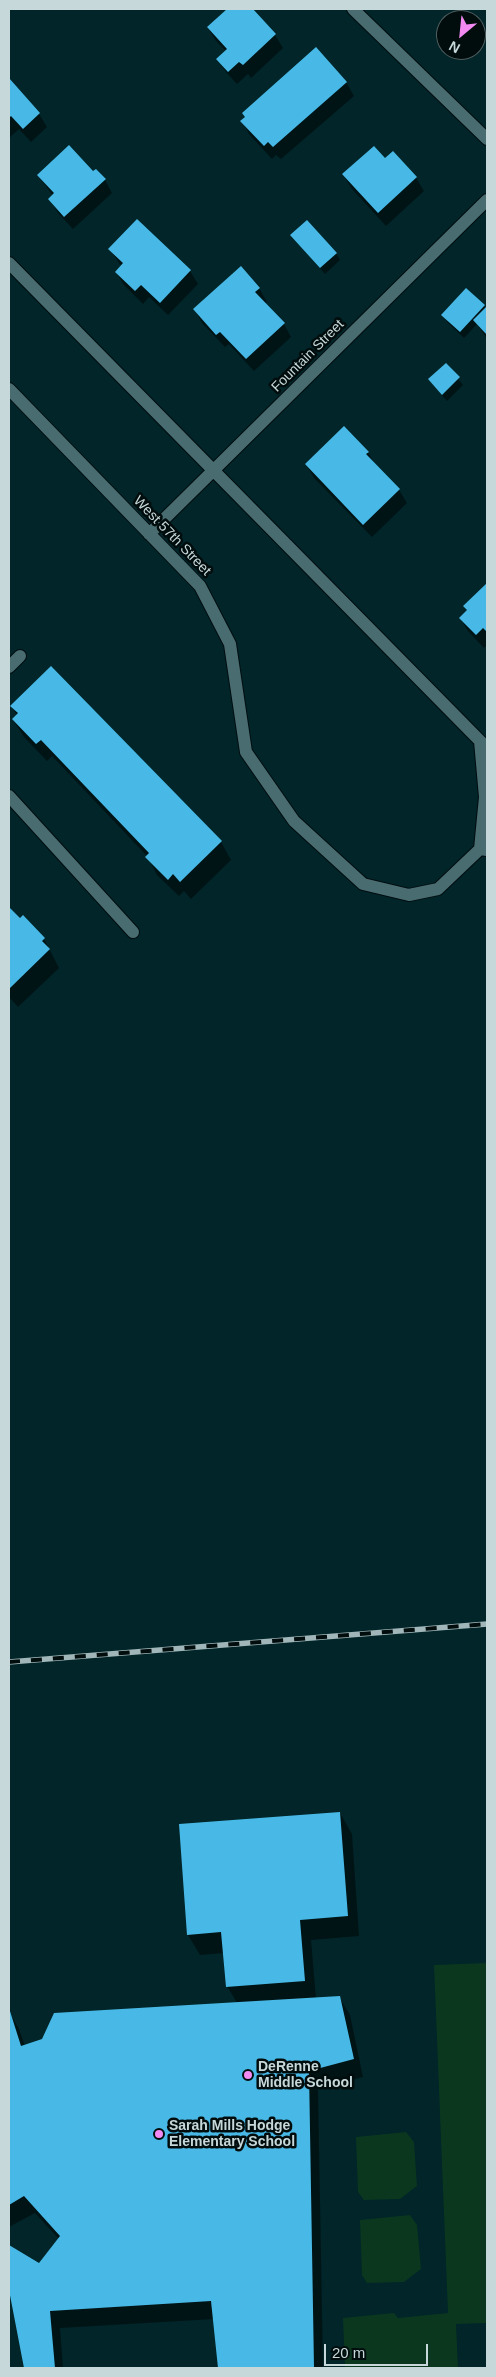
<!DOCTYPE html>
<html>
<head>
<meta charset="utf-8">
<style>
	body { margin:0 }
	#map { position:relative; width:496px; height:2377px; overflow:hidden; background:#012529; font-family:Arial,sans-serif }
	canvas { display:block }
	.frame { position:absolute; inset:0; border:10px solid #c6d8da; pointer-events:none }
	.north { position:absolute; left:436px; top:10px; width:50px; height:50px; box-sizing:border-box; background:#010c0d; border:1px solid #505e5f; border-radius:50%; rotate:208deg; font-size:14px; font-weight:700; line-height:20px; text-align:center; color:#c6d8da }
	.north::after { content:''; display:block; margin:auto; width:18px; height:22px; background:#f28af2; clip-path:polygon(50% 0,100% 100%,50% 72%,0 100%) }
	.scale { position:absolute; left:324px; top:2344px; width:104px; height:22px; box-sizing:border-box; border:2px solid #c6d8da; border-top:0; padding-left:6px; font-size:15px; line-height:18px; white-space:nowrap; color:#c6d8da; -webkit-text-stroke:4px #010c0d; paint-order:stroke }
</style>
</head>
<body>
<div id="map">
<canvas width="496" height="2377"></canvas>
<div class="frame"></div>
<div class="north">N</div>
<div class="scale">20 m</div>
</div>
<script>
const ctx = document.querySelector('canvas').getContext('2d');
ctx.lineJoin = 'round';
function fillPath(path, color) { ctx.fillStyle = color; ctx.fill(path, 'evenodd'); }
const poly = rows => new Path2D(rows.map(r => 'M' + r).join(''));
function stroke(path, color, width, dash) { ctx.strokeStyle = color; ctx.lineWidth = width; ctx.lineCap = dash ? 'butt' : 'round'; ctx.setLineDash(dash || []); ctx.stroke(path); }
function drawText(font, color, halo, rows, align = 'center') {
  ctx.font = font + ' Arial,sans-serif'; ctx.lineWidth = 5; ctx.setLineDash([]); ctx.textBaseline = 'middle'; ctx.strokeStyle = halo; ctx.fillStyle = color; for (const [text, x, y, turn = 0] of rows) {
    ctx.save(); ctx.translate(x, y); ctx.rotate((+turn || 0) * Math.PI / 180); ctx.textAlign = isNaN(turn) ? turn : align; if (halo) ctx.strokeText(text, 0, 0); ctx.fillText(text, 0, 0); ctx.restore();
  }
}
const green = poly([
	[487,1963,487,2323,456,2324,458,2368,345,2368,343,2318,394,2313,398,2318,448,2313,434,1965],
	[406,2132,414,2142,417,2186,400,2199,364,2200,358,2192,356,2137],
	[410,2215,417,2225,421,2269,404,2282,367,2283,362,2275,360,2220]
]);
const shadow = poly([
	[229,9,251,9,275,35,283,48,251,78,248,74,237,84,226,72,218,59,226,51,216,41,208,28],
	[9,80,39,114,47,127,31,142,19,129,9,138],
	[346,82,354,96,281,159,276,155,272,159,249,134,242,121],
	[393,152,416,178,424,191,386,226,351,188,344,175,385,160],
	[93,173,105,180,112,193,73,229,58,213,50,199,53,196,38,175],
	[137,221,190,271,198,284,168,315,149,297,143,304,124,285,116,272,121,266,110,249],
	[292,235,336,253,340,260,325,274],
	[259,288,267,302,264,304,284,324,291,337,254,371,229,344,225,347,202,323,195,310],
	[484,306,486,310,487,308,487,339,477,324,464,338,447,322,443,315],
	[446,364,463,385,447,401,429,380],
	[368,452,375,465,399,490,407,503,372,537,314,478,306,464],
	[487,585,487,645,484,648,468,631,460,618,468,611,465,606],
	[51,668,221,842,231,860,191,899,184,891,179,896,157,875,147,856,52,756,47,761,24,737,13,720,17,716,12,706],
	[9,909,20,920,23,917,44,939,59,968,18,1007,9,997],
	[340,1813,352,1834,359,1936,311,1940,316,1999,339,1997,350,2015,363,2077,318,2089,323,2368,219,2368,214,2319,60,2328,63,2368,25,2368,9,2284,9,2246,40,2265,59,2239,35,2213,9,2227,9,2012,19,2029,25,2046,237,2003,227,1986,224,1953,200,1955,188,1935]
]);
const building = poly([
	[227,9,253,9,276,34,243,65,239,62,228,72,216,59,227,49,207,27],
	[316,47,347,82,273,147,268,142,264,146,240,121,245,117,242,113],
	[9,78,40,113,23,129,11,116,9,118],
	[69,145,93,171,96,169,106,179,64,217,48,199,54,193,37,175],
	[374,146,385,158,393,151,417,177,378,213,342,174],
	[137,219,191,270,160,303,141,285,135,291,115,272,123,263,108,249],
	[307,220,337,253,320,268,290,235],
	[241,266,260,288,255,292,285,323,246,359,220,332,216,335,193,309],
	[466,288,485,305,460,332,441,315],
	[487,306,487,335,473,320],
	[446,363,460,377,442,395,428,379],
	[344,426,369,452,366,454,400,489,363,525,305,464],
	[487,583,487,632,483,628,476,635,459,618,467,610,463,606],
	[51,666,222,841,180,882,173,874,168,880,145,857,149,853,41,740,36,744,12,719,18,713,10,706],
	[9,907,20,918,23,915,45,938,42,941,50,949,9,989],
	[340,1812,348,1916,300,1920,305,1981,226,1987,221,1932,187,1935,179,1824],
	[340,1996,354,2059,309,2071,314,2368,218,2368,211,2301,50,2311,55,2368,24,2368,9,2290,9,2245,39,2263,60,2236,24,2196,9,2205,9,2008,21,2046,42,2039,54,2013]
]);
const lane = poly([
	[9,796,133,932]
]);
const street = poly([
	[353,9,487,139],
	[9,263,487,748],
	[9,389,200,586,230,644,246,752,294,821,363,884,409,895,438,889,480,849,487,850],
	[149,534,487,200],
	[9,667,20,656],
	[480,849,485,797,480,741]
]);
const rail = poly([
	[9,1662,487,1624]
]);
const markers = [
	[248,2075,5,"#f28af2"],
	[159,2134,5,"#f28af2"]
];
const streetNames = [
	["Fountain Street",308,356,-45],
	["West 57th Street",172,536,46]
];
const poiNames = [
	["DeRenne",258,2067],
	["Middle School",258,2083],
	["Sarah Mills Hodge",169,2126],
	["Elementary School",169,2142]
];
fillPath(green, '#0b371f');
fillPath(shadow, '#0007');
fillPath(building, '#48b9e6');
stroke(lane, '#000d10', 14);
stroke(street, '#000d10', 14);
stroke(lane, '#496c70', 12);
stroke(street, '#496c70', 12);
stroke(rail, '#a0b6b8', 5.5);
stroke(rail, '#010c0d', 4, [11]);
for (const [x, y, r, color] of markers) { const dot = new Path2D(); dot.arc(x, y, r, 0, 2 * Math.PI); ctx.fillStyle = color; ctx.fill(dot); stroke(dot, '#010c0d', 2); }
drawText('14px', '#c6d8da', '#010c0d', streetNames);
drawText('bold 14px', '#c6d8da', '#010c0d', poiNames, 'left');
</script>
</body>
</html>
